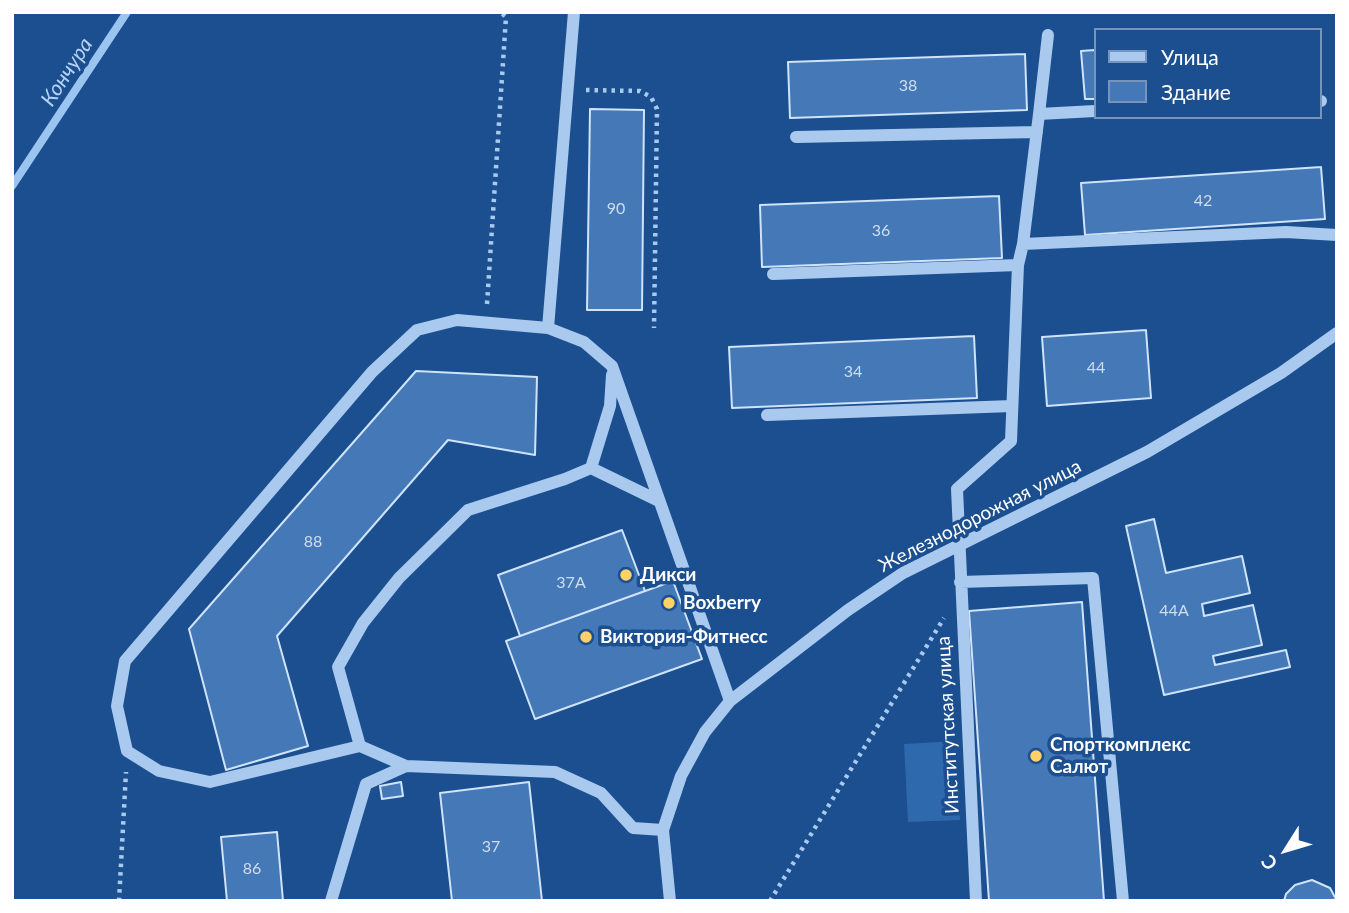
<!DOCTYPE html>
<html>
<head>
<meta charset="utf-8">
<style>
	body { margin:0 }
	#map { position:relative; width:1349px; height:913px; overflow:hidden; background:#1b4f8f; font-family:Lato,sans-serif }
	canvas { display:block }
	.frame { position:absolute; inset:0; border:14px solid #fff; pointer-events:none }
	.legend { position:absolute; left:1094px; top:28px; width:228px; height:91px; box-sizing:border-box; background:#1b4f8f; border:2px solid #7695bc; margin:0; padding:9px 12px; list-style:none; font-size:21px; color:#fff }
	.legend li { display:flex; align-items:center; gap:14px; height:35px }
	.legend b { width:35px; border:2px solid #7695bc }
	.north { position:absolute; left:1251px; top:815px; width:70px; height:70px; -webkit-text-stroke:5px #1b4f8f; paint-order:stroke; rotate:233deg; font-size:19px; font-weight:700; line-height:28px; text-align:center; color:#fff }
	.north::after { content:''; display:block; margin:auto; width:24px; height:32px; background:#fff; clip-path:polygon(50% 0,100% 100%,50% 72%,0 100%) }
</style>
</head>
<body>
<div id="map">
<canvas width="1349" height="913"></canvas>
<div class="frame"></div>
<ul class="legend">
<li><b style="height:9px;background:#a9c9ee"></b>Улица</li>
<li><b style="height:19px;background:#4478b7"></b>Здание</li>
</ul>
<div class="north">С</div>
</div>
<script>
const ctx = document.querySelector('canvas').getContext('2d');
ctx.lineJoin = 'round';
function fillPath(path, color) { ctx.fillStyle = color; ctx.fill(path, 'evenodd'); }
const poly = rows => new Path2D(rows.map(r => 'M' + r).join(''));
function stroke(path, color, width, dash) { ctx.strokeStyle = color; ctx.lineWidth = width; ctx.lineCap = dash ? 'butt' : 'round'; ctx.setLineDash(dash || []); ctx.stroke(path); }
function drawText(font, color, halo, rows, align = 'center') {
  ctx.font = font + ' Lato,sans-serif'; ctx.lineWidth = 7; ctx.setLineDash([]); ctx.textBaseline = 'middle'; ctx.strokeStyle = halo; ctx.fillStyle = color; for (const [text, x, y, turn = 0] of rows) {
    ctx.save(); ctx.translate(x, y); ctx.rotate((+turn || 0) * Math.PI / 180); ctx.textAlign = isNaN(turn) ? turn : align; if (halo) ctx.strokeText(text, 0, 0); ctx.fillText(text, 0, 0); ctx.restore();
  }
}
const green = poly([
	[956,741,960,820,908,822,904,744]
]);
const stream = poly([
	[12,186,127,12]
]);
const building = poly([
	[1095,50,1095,99,1085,99,1081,51,1095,50],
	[1025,54,1027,110,790,118,788,62,1025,54],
	[590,109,644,110,642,310,587,310,590,109],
	[1321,167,1325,219,1085,235,1081,183,1321,167],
	[999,196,1002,258,762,267,760,205,999,196],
	[1146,330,1151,398,1047,406,1042,337,1146,330],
	[974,336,977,398,732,408,729,347,974,336],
	[416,371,537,377,535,455,448,440,277,636,308,746,226,770,189,629,416,371],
	[1154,519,1166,573,1242,556,1250,593,1202,604,1204,616,1253,605,1262,645,1213,656,1215,665,1286,650,1290,667,1164,695,1126,526,1154,519],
	[622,530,645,591,520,636,498,575,622,530],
	[673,581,702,659,535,719,506,641,673,581],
	[1082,602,1104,901,989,901,969,611,1082,602],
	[401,782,403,796,382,799,380,786,401,782],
	[529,782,542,901,452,901,440,793,529,782],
	[277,832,283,901,227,901,221,837,277,832],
	[1312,880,1330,888,1337,901,1284,901,1286,894,1295,885,1312,880]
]);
const path = poly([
	[586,90,640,91,651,97,657,109,654,328],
	[487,304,506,17,500,12],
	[119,901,126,772],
	[770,901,944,618]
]);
const minor = poly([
	[1048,35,1039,114,1095,111],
	[1319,101,1321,101],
	[796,137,1037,132],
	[1023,244,1039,114],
	[773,274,1018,265],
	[548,328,574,12],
	[767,415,1012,406],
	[591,468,659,501],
	[960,582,1093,578,1123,901],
	[360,746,210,782,159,771,127,751,117,706,125,661,372,372,417,330,457,320,548,328,584,342,612,366,730,701],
	[406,766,360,746,338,667,363,623,399,578,468,510,565,479,591,468,610,406,612,375],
	[331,901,366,784,406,766,555,772,601,793,633,828,663,830],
	[670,901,663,830,681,776,705,732,730,701,848,610,903,573,1147,452,1281,373,1337,333],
	[976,901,957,489,1011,441,1018,265,1023,244,1286,232,1337,235]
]);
const markers = [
	[626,575,7,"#ffd166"],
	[669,603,7,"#ffd166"],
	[586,637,7,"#ffd166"],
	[1036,756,7,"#ffd166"]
];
const numberNames = [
	["38",908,86],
	["42",1203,201],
	["90",616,209],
	["36",881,231],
	["44",1096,368],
	["34",853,372],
	["88",313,542],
	["37А",571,583],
	["44А",1174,611],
	["37",491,847],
	["86",252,869]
];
const streetNames = [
	["Железнодорожная улица",980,516,-27],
	["Институтская улица",948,725,-93]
];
const poiNames = [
	["Дикси",640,575],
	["Boxberry",683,603],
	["Виктория-Фитнесс",600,637],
	["Спорткомплекс",1050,745],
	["Салют",1050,767]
];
const waterNames = [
	["Кончура",67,72,-57]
];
fillPath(green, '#2e69ad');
stroke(stream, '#9cc4f0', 8);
fillPath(building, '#4478b7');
stroke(building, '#cfe3fa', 2);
stroke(path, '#a9c9ee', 4.5, [3.5, 5]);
stroke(minor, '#a9c9ee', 12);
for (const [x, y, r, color] of markers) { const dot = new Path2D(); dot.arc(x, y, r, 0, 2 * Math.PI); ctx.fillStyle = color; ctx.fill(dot); stroke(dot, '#1b4f8f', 2.5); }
drawText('16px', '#d0dded', null, numberNames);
drawText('19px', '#fff', '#1b4f8f', streetNames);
drawText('bold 19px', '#fff', '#1b4f8f', poiNames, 'left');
drawText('italic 21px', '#b5d3f5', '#1b4f8f', waterNames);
</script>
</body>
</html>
